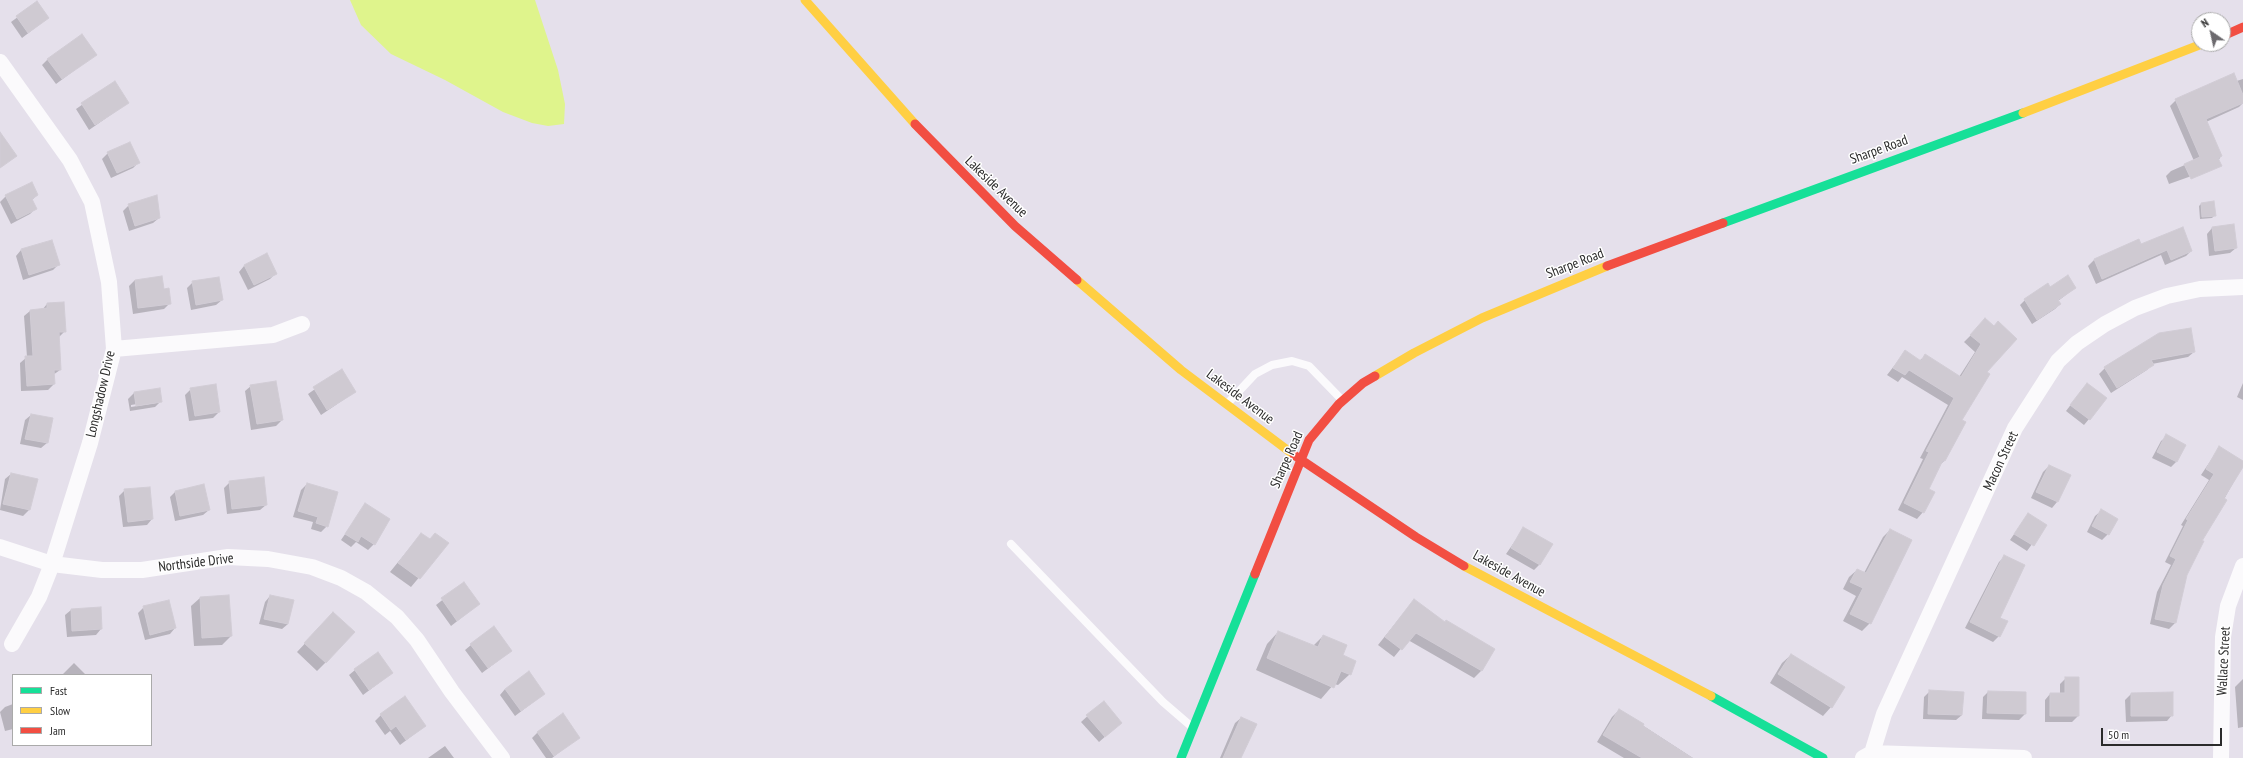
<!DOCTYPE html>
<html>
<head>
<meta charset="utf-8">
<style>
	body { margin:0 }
	#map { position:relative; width:2243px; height:758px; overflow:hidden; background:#e5e0eb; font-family:"PT Sans Narrow",sans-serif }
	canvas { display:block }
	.legend { position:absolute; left:12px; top:674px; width:140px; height:72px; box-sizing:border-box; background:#fff; border:1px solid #aaa; margin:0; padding:5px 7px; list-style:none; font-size:12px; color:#2b2b2b }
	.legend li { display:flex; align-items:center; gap:8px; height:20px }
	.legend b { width:20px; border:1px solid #aaa }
	.north { position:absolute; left:2191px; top:12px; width:40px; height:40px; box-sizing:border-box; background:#fff; border:1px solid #aaa; border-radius:50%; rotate:326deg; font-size:11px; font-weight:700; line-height:16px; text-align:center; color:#2b2b2b }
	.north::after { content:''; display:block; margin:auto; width:14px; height:18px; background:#6c6a6e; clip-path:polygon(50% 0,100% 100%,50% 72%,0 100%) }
	.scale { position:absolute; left:2101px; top:728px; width:121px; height:18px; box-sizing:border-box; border:2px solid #2b2b2b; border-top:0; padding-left:5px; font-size:12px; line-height:14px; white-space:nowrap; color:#2b2b2b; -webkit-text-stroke:3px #fff; paint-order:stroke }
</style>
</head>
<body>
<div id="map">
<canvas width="2243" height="758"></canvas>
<ul class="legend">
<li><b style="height:5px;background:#16e098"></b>Fast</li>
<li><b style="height:5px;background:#ffcf43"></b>Slow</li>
<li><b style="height:5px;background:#f24e42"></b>Jam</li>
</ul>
<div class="north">N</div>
<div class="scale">50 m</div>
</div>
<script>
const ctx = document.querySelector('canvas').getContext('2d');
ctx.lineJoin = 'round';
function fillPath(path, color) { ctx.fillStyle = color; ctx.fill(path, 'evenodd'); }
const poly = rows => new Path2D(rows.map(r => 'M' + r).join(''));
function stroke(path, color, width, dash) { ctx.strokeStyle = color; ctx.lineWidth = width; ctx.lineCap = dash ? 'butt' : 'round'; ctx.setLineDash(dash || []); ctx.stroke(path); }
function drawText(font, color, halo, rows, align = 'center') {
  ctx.font = font + ' "PT Sans Narrow",sans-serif'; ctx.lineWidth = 3; ctx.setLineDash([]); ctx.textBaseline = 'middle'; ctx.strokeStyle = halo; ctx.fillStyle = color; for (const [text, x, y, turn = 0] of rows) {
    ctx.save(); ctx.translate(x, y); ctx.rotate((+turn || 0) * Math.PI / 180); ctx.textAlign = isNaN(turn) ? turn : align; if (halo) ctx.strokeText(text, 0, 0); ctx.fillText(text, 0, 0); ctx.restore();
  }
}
const water = poly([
	[350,0,535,0,558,70,565,104,564,124,548,126,532,123,503,112,445,80,391,54,361,25]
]);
const shadow = poly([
	[37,3,48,18,22,38,11,22],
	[95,55,56,84,42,65,48,59],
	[2243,79,2243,103,2239,107,2206,122,2221,156,2214,168,2169,184,2166,176,2171,171,2194,161,2170,106,2176,100],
	[115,82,128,103,89,130,76,109],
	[108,153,138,163,133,168,111,178,102,159],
	[37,195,32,200,36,208,30,214,11,224,0,202,6,196],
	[2201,204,2214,216,2212,218,2200,219,2199,206],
	[129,205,159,218,153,223,129,231,123,211],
	[2212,228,2236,248,2230,253,2209,256,2207,234],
	[2139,241,2141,246,2191,251,2186,256,2165,265,2161,255,2096,284,2088,266,2094,260],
	[21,250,59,264,53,270,23,280,16,256],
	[266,255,276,273,270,279,248,290,239,272,244,266],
	[135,280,163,290,170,303,164,309,133,314,129,286],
	[193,282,222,300,216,305,191,310,187,288],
	[2050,288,2075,288,2058,301,2060,304,2055,309,2032,324,2020,305,2025,300],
	[47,304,65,331,59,337,60,370,53,375,54,384,48,390,21,391,20,363,27,357,24,316,30,311,42,310],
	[1979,327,1985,372,1961,420,1945,460,1939,466,1928,489,1923,512,1917,519,1898,510,1923,459,1920,458,1948,405,1902,377,1898,382,1887,375,1905,352,1919,361,1925,356,1959,377,1975,352,1964,342],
	[2194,352,2188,357,2152,364,2147,370,2111,393,2099,374,2105,368],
	[342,370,355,392,321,415,308,394],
	[2243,383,2243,400,2237,397],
	[251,386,282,420,276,426,251,430,245,391],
	[159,389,161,401,155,407,130,411,128,399,134,393],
	[156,401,156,403,131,407,131,405],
	[191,389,219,412,213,418,189,421,185,395],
	[2082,390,2089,419,2084,425,2066,411],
	[31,415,47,443,41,448,20,444,25,420],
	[2167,436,2177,461,2171,467,2152,458,2161,441],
	[2219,448,2243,462,2243,465,2201,541,2186,575,2175,623,2169,629,2150,624,2157,592,2171,565,2165,562,2183,526,2181,525,2209,480,2201,475],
	[2049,466,2070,476,2057,502,2052,508,2031,498,2043,472],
	[11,474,37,480,29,510,23,516,0,510,5,479],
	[230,482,266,505,260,510,227,514,224,488],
	[307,484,327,526,321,532,311,529,313,522,293,517,301,490],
	[125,490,152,519,147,525,123,527,119,496],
	[176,491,209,510,203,515,175,521,170,497],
	[365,505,374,544,368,550,356,542,351,547,341,540],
	[2101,511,2108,534,2102,540,2087,532,2095,516],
	[2028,514,2046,525,2027,551,2010,540],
	[1524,528,1551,544,1539,565,1534,570,1506,554],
	[1890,530,1870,623,1862,631,1843,621,1856,596,1843,589,1849,577,1857,570,1864,573,1883,537],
	[421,534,429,540,447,544,411,587,390,572],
	[2005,556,1999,636,1993,642,1965,628,1999,562],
	[464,583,479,604,451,626,436,605],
	[270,596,288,624,282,629,259,624,265,602],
	[200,598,231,636,222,645,194,646,191,606],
	[1414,600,1482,670,1474,678,1408,640,1394,657,1378,645],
	[144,607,175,628,170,634,145,640,138,613],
	[71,610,101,629,96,635,67,637,65,615],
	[325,622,326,662,317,671,297,652],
	[1278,632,1313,646,1323,636,1341,656,1350,674,1338,685,1334,684,1321,699,1256,670,1267,644],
	[471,645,511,651,482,673,465,650],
	[1791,655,1831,707,1823,716,1770,683,1782,663],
	[74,663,86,675,62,675],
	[355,670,392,673,363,695,349,675],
	[2066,678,2078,716,2072,722,2045,722,2045,700,2050,694,2060,694,2060,684],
	[2243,679,2243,727,2238,728,2235,687],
	[505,689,544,694,515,716,500,695],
	[1930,691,1962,715,1956,720,1923,719,1924,697],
	[1988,692,2025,714,2019,720,1982,719,1983,697],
	[2131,694,2172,715,2167,721,2126,722,2125,700],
	[1103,702,1115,728,1099,742,1081,722],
	[13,704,13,729,5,731,0,712,5,707],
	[1619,710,1693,758,1624,758,1597,742,1612,717],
	[381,715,425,726,400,745,390,731,385,735,375,721],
	[1241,718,1240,758,1220,758,1235,723],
	[538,732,579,737,552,758,546,758,532,738],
	[445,746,454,758,428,758]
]);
const building = poly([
	[37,1,49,18,28,33,16,16,37,1],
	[82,34,97,55,62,79,47,59,82,34],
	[2234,73,2243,95,2243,103,2206,119,2222,156,2218,158,2222,166,2191,179,2184,164,2200,157,2175,99,2234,73],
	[115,81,129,103,95,125,81,103,115,81],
	[0,132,17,156,0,168,0,132],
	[130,142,140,163,117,173,107,152,130,142],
	[32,182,38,195,32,199,37,209,17,219,5,195,32,182],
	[157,195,160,218,135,226,128,204,157,195],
	[2214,201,2216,216,2202,217,2201,203,2214,201],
	[2234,224,2237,248,2215,251,2212,227,2234,224],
	[2183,227,2192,251,2171,260,2167,250,2102,279,2094,259,2139,239,2141,244,2183,227],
	[52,240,60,265,29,275,21,249,52,240],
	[267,253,277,274,254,285,244,265,267,253],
	[2068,275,2076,288,2058,300,2061,304,2037,320,2024,299,2048,283,2050,287,2068,275],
	[162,276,164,289,169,288,171,304,138,308,135,280,162,276],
	[219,277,223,300,196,305,192,281,219,277],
	[64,302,66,332,59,332,61,370,54,370,55,384,27,386,25,356,33,356,30,310,47,308,47,303,64,302],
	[1985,318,1994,326,1998,321,2017,339,1987,372,1990,374,1962,420,1966,422,1945,461,1943,460,1929,489,1935,492,1924,513,1904,503,1929,452,1926,451,1954,398,1909,370,1905,375,1893,368,1905,350,1921,361,1925,354,1961,377,1981,344,1970,335,1985,318],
	[2191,328,2195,352,2151,360,2154,365,2117,388,2104,367,2159,333,2191,328],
	[342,369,356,392,327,410,313,387,342,369],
	[276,381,283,420,257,424,250,385,276,381],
	[2087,383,2107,398,2090,420,2070,405,2087,383],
	[216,384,220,412,195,416,190,388,216,384],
	[160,388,162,402,136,406,134,392,160,388],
	[31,414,53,418,48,443,25,439,31,414],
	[2166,434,2186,445,2177,462,2157,452,2166,434],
	[2219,446,2243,461,2243,467,2224,498,2227,500,2202,541,2204,541,2187,575,2176,623,2155,619,2163,585,2176,559,2170,556,2188,520,2186,519,2214,474,2206,469,2219,446],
	[2049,465,2071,475,2058,502,2036,492,2049,465],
	[11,473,38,479,30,510,3,504,11,473],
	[264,477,267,505,232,509,229,481,264,477],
	[307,483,338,492,328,527,316,523,318,517,298,511,307,483],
	[204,484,210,510,180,516,175,491,204,484],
	[150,487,153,519,128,522,124,489,150,487],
	[365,503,390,519,375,545,361,536,358,542,345,534,365,503],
	[2101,509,2118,519,2109,535,2092,526,2101,509],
	[2028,513,2047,525,2034,546,2014,534,2028,513],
	[1523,527,1553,544,1540,565,1511,548,1523,527],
	[1890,529,1912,540,1871,624,1850,614,1863,588,1850,582,1857,569,1866,573,1890,529],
	[421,533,430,539,435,533,449,543,420,579,398,563,421,533],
	[2004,555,2025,565,2000,618,2008,621,2000,637,1970,622,2004,555],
	[464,582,480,604,457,621,441,598,464,582],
	[229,595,232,636,202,638,200,597,229,595],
	[270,595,294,600,288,624,264,619,270,595],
	[1414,599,1445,622,1446,620,1495,649,1482,671,1416,633,1402,650,1385,637,1414,599],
	[169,600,176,628,150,635,143,606,169,600],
	[101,607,102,629,72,631,71,609,101,607],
	[333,612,355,632,326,663,304,643,333,612],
	[494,626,512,651,488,668,470,644,494,626],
	[1278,631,1318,647,1323,635,1347,645,1343,655,1356,661,1351,675,1341,671,1334,688,1267,658,1278,631],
	[378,652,393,673,369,690,354,669,378,652],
	[1791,654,1845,687,1832,708,1778,674,1791,654],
	[529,671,545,694,521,711,505,689,529,671],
	[2065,677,2079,677,2079,716,2050,716,2050,693,2065,693,2065,677],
	[1929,690,1964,692,1962,715,1928,714,1929,690],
	[1988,691,2026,692,2026,714,1987,713,1988,691],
	[2173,692,2173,716,2131,716,2131,693,2173,692],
	[405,696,426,726,406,740,396,726,391,730,380,714,405,696],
	[1104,701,1122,723,1105,737,1086,715,1104,701],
	[1619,709,1644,724,1643,726,1692,758,1642,758,1603,735,1619,709],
	[563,713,580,738,554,756,537,732,563,713],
	[1241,717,1257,724,1241,758,1223,758,1241,717]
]);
const lane = poly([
	[1227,404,1255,374,1272,365,1292,361,1309,366,1342,400],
	[1011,544,1163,702,1192,727]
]);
const street = poly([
	[0,62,70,160,92,202,109,282,114,349,90,443,52,564,39,597,12,644],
	[114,349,273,335,302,324],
	[0,547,52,564,102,570,142,570,228,557,268,559,312,567,341,578,366,592,397,617,417,640,452,692,502,758],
	[1872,753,1884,714,2015,428,2058,361,2077,343,2105,324,2135,308,2167,296,2200,289,2243,287],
	[1863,758,1872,753,2024,758],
	[2221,758,2223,637,2228,606,2243,566]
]);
const fast = poly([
	[1723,223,2023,113],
	[1711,696,1823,758],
	[1181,758,1255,574]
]);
const slow = poly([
	[805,0,915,124],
	[2023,113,2202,44],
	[1077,280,1181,370,1294,455],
	[1375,376,1414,353,1482,318,1607,266],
	[1464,566,1711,696]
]);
const jam = poly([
	[2223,36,2243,27],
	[915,124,1015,226,1077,280],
	[1607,266,1723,223],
	[1294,455,1416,537,1464,566],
	[1255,574,1309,440,1339,404,1363,383,1375,376]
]);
const streetNames = [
	["Sharpe Road",1879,150,-20],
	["Lakeside Avenue",996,187,44],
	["Sharpe Road",1575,264,-21],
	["Longshadow Drive",101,394,-77],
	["Lakeside Avenue",1240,397,37],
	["Sharpe Road",1287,460,-66],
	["Macon Street",2001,461,-65],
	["Northside Drive",196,563,-7],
	["Lakeside Avenue",1509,574,29],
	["Wallace Street",2224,661,-87]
];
fillPath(water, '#dff48c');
fillPath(shadow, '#0003');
fillPath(building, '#cfcad2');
stroke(building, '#d1ccd5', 1);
stroke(lane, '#fbfafc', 8);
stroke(street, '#fbfafc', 16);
stroke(fast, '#16e098', 9);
stroke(slow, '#ffcf43', 9);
stroke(jam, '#f24e42', 9);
drawText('14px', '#2b2b2b', '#fff', streetNames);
</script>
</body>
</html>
